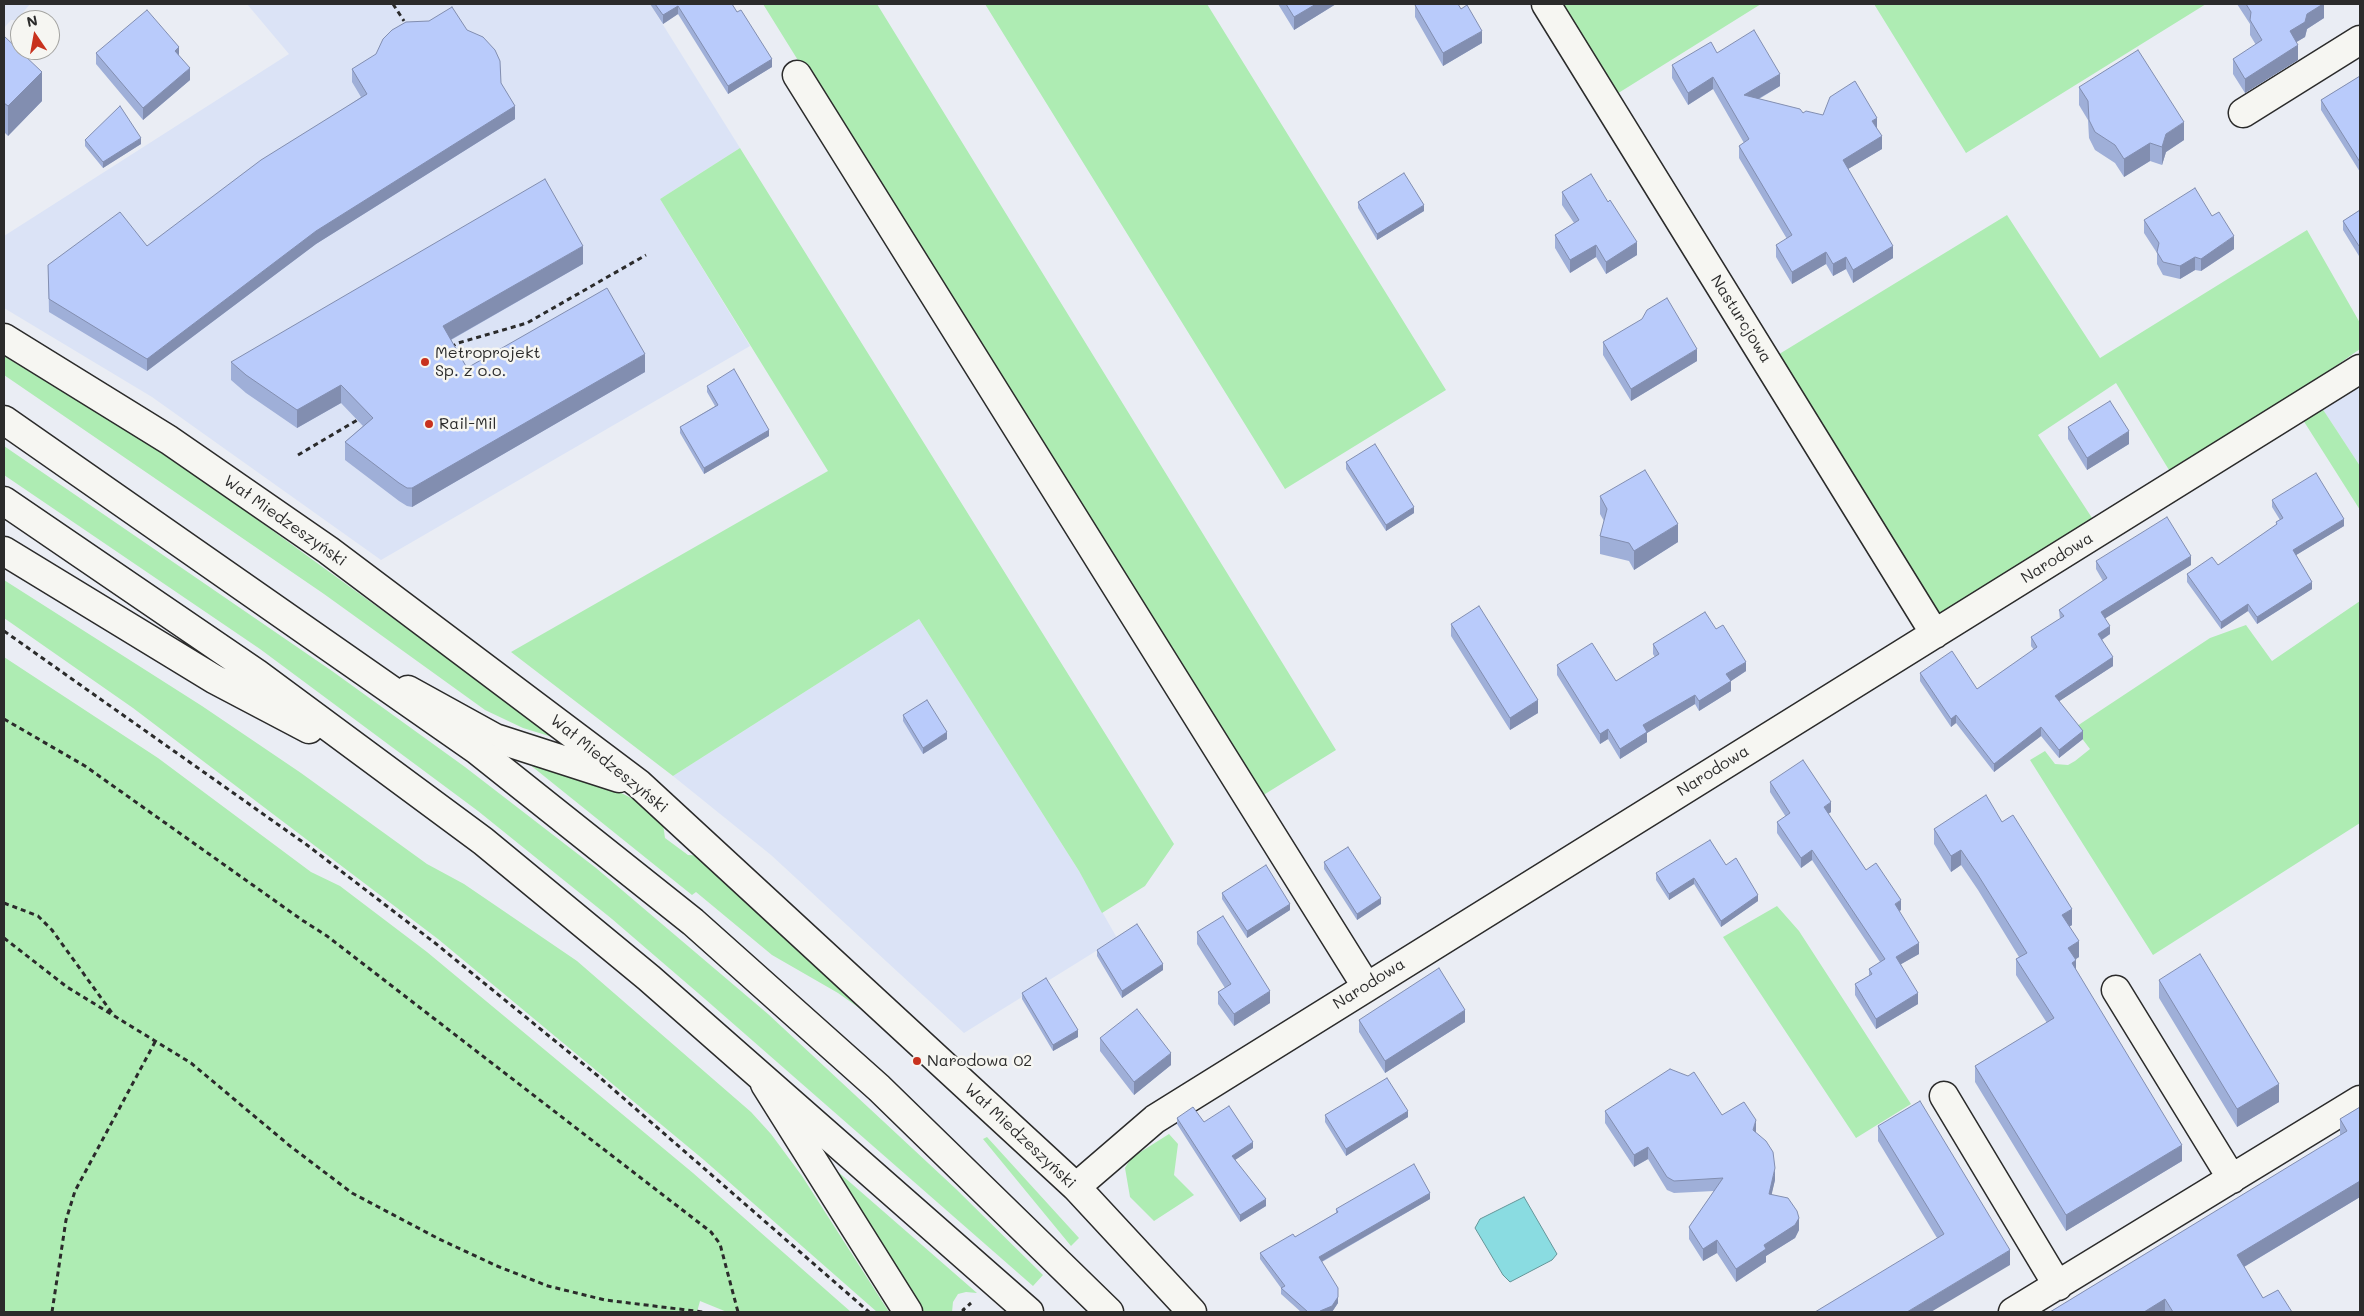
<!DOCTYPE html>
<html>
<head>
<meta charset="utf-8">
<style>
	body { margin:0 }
	#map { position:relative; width:2364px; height:1316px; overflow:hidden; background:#eaedf4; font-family:Mali,sans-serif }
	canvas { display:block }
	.frame { position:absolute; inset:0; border:5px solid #2b2b2b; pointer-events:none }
	.north { position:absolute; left:10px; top:10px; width:50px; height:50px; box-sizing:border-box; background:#f6f6f2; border:1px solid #a5a5a2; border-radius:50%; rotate:348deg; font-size:14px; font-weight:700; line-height:20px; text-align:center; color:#2b2b2b }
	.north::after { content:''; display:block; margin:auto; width:18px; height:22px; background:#c8321e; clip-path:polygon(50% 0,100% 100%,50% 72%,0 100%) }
</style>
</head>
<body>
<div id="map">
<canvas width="2364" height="1316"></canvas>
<div class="frame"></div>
<div class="north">N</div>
</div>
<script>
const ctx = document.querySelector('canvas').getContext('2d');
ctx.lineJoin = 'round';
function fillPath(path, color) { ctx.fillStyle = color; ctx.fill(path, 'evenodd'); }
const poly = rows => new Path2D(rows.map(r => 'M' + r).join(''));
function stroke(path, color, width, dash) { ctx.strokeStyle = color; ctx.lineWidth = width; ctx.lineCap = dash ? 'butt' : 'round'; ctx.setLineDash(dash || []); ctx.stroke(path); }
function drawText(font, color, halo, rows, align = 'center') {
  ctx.font = font + ' Mali,sans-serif'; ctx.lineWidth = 5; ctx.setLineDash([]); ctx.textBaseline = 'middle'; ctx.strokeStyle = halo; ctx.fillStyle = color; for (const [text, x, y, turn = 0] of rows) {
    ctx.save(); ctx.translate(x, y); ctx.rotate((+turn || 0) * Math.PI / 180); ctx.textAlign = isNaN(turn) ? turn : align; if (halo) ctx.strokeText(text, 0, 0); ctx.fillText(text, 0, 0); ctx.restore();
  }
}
const built = poly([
	[4,4,30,4,17,20,11,20,4,28],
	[247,4,650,4,740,148,660,199,750,346,381,560,152,397,4,308,4,236,289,54],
	[2360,385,2360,466,2322,408],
	[919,619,1079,871,1117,938,964,1033,771,855,673,776]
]);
const green = poly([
	[763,4,877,4,1336,750,1257,799],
	[985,4,1207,4,1446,390,1285,489],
	[1555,4,1761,4,1612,97],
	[1874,4,2206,4,1966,153],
	[740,148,1174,844,1145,886,1102,913,1079,871,919,619,673,776,511,652,828,471,660,199],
	[2007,215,2100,358,2307,230,2360,323,2360,349,2316,380,2169,470,2116,383,2038,435,2094,521,1937,618,1776,356],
	[4,356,154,448,236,504,559,739,523,728,485,710,324,594,4,375],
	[2322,408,2360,466,2360,510,2303,420],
	[4,446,332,671,465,767,596,868,768,1014,956,1189,1043,1275,1033,1286,705,999,612,919,478,811,260,649,4,475],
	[4,580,202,706,301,773,427,864,464,884,577,961,751,1112,771,1134,802,1176,889,1312,877,1312,704,1160,438,939,133,708,4,618],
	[2360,601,2360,823,2153,955,2030,760,2045,751,2055,764,2068,765,2075,761,2090,749,2074,728,2210,638,2246,625,2272,661],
	[4,657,158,758,311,872,340,886,427,952,693,1173,851,1312,727,1312,700,1301,697,1312,4,1312],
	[519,756,606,785,633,799,656,815,663,824,665,838,688,855,706,856,837,970,972,1101,1029,1164,913,1046,838,993,772,955,696,892,692,895],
	[1777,906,1799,931,1911,1104,1856,1138,1723,937],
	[1169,1134,1178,1144,1174,1175,1194,1195,1154,1221,1130,1197,1125,1168,1131,1158],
	[987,1137,1079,1238,1071,1246,983,1139],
	[829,1164,977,1293,966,1292,958,1294,953,1302,952,1312,919,1312]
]);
const water = poly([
	[1524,1197,1557,1254,1552,1260,1510,1282,1503,1275,1475,1228,1480,1219,1524,1197]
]);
const path = poly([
	[393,4,404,21],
	[451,347,458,343,527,323,646,255],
	[298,455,359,419],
	[4,631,307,845,435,943,598,1076,869,1312],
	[4,719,85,766,302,920,327,936,711,1232,720,1244,738,1312],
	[4,903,38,916,52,930,112,1013],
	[4,938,67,987,191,1063,290,1146,352,1193,439,1239,497,1266,548,1286,605,1300,703,1312],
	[52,1312,66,1220,75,1191,155,1042],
	[964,1312,963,1310,971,1303]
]);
const minor = poly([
	[1546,4,1935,634],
	[797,75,1366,986],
	[2243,113,2360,40],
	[4,338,169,440,328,550,639,784,1076,1187,1192,1312],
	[408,690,495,738,619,778],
	[2116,990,2232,1179],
	[765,1084,908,1312],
	[1944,1096,2058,1286],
	[1076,1187,1155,1119,2360,369],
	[2013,1312,2360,1100]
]);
const major = poly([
	[4,420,477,750,693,922,879,1088,1109,1312],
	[4,501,256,673,483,841,649,978,1029,1312],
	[4,551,214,679,309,729]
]);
const wall = poly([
	[650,4,732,4,772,67,728,94,678,14,663,24],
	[1278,4,1336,4,1294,30],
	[2237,4,2324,4,2324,18,2307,29,2305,37,2296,42,2298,60,2245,93,2233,74,2233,59,2256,45,2250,35,2250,24],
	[1415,5,1482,43,1443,66,1415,17],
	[4,36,42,101,8,136,4,132],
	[96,53,179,56,190,80,143,120,96,64],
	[1717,53,1780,86,1759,99,1803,113,1877,129,1882,149,1848,169,1893,258,1853,283,1846,269,1833,276,1826,264,1792,284,1776,257,1776,245,1787,239,1739,158,1739,146,1744,143,1713,89,1688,105,1672,78,1672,65],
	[352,69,501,83,515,119,316,244,147,371,49,312,48,265,147,246,361,97,352,82],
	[2360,76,2360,172,2321,110,2321,100],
	[2079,87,2184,140,2166,152,2162,165,2150,161,2124,177,2115,163,2095,150,2089,138,2088,120,2079,105],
	[85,140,141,144,103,168,85,146],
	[1562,192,1608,202,1637,255,1606,274,1596,257,1570,273,1555,248,1555,235,1574,223,1562,205],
	[1358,202,1424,211,1377,240,1358,208],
	[2360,210,2360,255,2359,256,2343,230,2343,221],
	[2144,220,2234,249,2201,271,2195,270,2180,279,2163,275,2157,264,2157,253,2144,233],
	[583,264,451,340,467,368,645,372,412,507,407,506,399,501,345,460,345,442,363,426,341,403,297,428,246,393,231,380,231,362],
	[1603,342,1697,361,1631,401,1603,355],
	[707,386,769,436,704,474,680,433,680,427,715,406,707,392],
	[2068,427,2129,444,2087,470,2068,439],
	[1346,462,1414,513,1386,531,1346,469],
	[1600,496,1678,542,1634,570,1629,561,1600,554,1600,536,1604,521,1600,514],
	[2272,500,2344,526,2296,555,2312,589,2257,624,2248,611,2221,629,2187,582,2187,574,2218,565,2276,525,2276,522,2280,520,2272,507],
	[2096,561,2191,565,2105,618,2110,634,2102,640,2113,666,2059,701,2083,739,2059,758,2041,736,1994,772,1956,723,1951,727,1920,681,1920,673,1977,689,2034,650,2031,646,2031,637,2060,619,2059,610,2103,581,2096,569],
	[1451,624,1538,713,1510,730,1451,636],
	[1716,629,1746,671,1731,681,1731,691,1699,711,1695,704,1647,733,1647,742,1620,759,1608,739,1600,744,1557,675,1557,665,1616,681,1655,657,1653,654,1653,644],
	[903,715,947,739,923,754,903,721],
	[1770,782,1831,812,1828,814,1866,870,1901,910,1899,911,1919,954,1901,964,1918,1004,1876,1029,1855,995,1855,984,1869,976,1869,969,1880,962,1812,860,1801,868,1777,833,1777,822,1786,817,1770,792],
	[2002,822,2072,925,2069,927,2079,957,2076,959,2076,971,2182,1161,2066,1231,1975,1082,1975,1066,2047,1023,2016,975,2016,959,2019,957,1978,890,1961,865,1951,872,1934,844,1934,829],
	[1324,862,1381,904,1357,920,1324,869],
	[1726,865,1758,901,1721,927,1694,884,1669,900,1656,880,1656,873],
	[1222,893,1290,910,1247,938,1222,899],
	[1197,932,1270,1003,1234,1026,1218,1004,1218,992,1225,988,1197,944],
	[1097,950,1163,970,1122,998,1097,956],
	[2159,980,2279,1102,2237,1127,2159,998],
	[1022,993,1078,1037,1053,1051,1022,999],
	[1359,1020,1465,1022,1385,1073,1359,1032],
	[1100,1038,1171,1065,1134,1095,1100,1051],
	[2360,1107,2360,1197,2244,1267,2263,1298,2292,1312,2050,1312,2340,1136,2340,1119],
	[1605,1111,1722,1115,1756,1133,1775,1180,1771,1195,1799,1230,1795,1238,1766,1256,1766,1262,1736,1282,1717,1253,1703,1261,1689,1239,1689,1227,1714,1191,1674,1193,1667,1190,1648,1159,1634,1167,1605,1123],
	[1325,1115,1408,1117,1346,1156,1325,1122],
	[1177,1118,1204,1122,1253,1148,1235,1160,1266,1206,1240,1222,1177,1124],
	[1878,1126,2010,1265,1937,1238,1878,1141],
	[1430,1199,1322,1262,1338,1303,1332,1312,1301,1312,1281,1294,1281,1288,1260,1259,1260,1253,1295,1237,1336,1213,1336,1209]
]);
const shadedWall = poly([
	[1316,4,1336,4,1294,30,1294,17],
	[2323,4,2324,4,2324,18,2307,29,2305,37,2290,46,2290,31,2307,14],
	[678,6,678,14,663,24,663,15],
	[1482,31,1482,43,1443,66,1443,53],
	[2298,45,2298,60,2245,93,2245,79],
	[179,47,179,58,175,51],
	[772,59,772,67,728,94,728,86],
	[190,68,190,80,143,120,143,108],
	[42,72,42,101,8,136,8,106],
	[1780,74,1780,86,1744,107,1744,95],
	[1713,77,1713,89,1688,105,1688,93],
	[515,106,515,119,316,244,147,371,147,359,316,231],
	[1877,118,1877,130,1872,121],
	[2184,122,2184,140,2166,152,2162,165,2162,147,2166,134],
	[1882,136,1882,149,1843,172,1843,160],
	[141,138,141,144,103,168,103,162],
	[2150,143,2150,161,2124,177,2124,159],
	[1424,205,1424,211,1377,240,1377,234],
	[2234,236,2234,249,2201,271,2201,259],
	[1637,242,1637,255,1606,274,1606,262],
	[1596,245,1596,257,1570,273,1570,260],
	[2360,245,2360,255,2359,256,2359,246],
	[583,246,583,264,443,344,443,326],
	[1893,246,1893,258,1853,283,1853,270],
	[1826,252,1826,264,1792,284,1792,272],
	[1846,257,1846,269,1833,276,1833,264],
	[2195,257,2195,270,2180,279,2180,266],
	[1697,349,1697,361,1631,401,1631,389],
	[645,354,645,372,412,507,412,488],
	[341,385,341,403,297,428,297,410],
	[769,430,769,436,704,474,704,468],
	[2129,431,2129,444,2087,470,2087,458],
	[1414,507,1414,513,1386,531,1386,525],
	[2344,519,2344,526,2293,557,2293,550],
	[1678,524,1678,542,1634,570,1634,551],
	[2191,556,2191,565,2101,621,2101,612],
	[2312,582,2312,589,2257,624,2257,617],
	[2248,604,2248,611,2221,629,2221,622],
	[2110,626,2110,634,2098,642,2098,634],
	[2113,657,2113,666,2055,704,2055,696],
	[1746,662,1746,671,1731,681,1731,691,1699,711,1699,701,1726,674],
	[1695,695,1695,704,1647,733,1647,742,1620,759,1620,749,1643,725],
	[1538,700,1538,713,1510,730,1510,718],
	[1956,715,1956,723,1951,727,1951,719],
	[2041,727,2041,736,1994,772,1994,764],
	[1608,729,1608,739,1600,744,1600,734],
	[2083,731,2083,739,2059,758,2059,750],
	[947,732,947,739,923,754,923,748],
	[1831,802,1831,812,1824,817,1824,807],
	[1812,850,1812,860,1801,868,1801,858],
	[1961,850,1961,865,1951,872,1951,856],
	[1694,878,1694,884,1669,900,1669,894],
	[1758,895,1758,901,1721,927,1721,921],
	[1381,898,1381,904,1357,920,1357,914],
	[1901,900,1901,910,1895,914,1895,904],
	[1290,904,1290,910,1247,938,1247,931],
	[2072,909,2072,925,2062,931,2062,915],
	[2079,941,2079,957,2068,964,2068,948],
	[1919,943,1919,954,1896,967,1896,957],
	[2076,960,2076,976,2072,963],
	[1163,964,1163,970,1122,998,1122,991],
	[1270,991,1270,1003,1234,1026,1234,1014],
	[1918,993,1918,1004,1876,1029,1876,1019],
	[1465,1010,1465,1022,1385,1073,1385,1061],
	[1078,1030,1078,1037,1053,1051,1053,1045],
	[1171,1053,1171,1065,1134,1095,1134,1082],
	[2279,1084,2279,1102,2237,1127,2237,1109],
	[1408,1111,1408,1117,1346,1156,1346,1149],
	[1756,1120,1756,1132,1753,1143,1753,1130],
	[1253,1142,1253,1148,1232,1162,1232,1156],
	[2182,1145,2182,1161,2066,1231,2066,1215],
	[1648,1147,1648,1159,1634,1167,1634,1155],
	[1775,1168,1775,1180,1769,1206,1769,1194],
	[2360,1181,2360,1197,2237,1271,2237,1255],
	[1430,1193,1430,1199,1319,1263,1319,1257],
	[1266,1199,1266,1206,1240,1222,1240,1215],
	[1799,1218,1799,1230,1795,1238,1766,1256,1766,1262,1736,1282,1736,1269,1764,1245],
	[1717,1240,1717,1253,1703,1261,1703,1249],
	[2010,1250,2010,1265,1931,1312,1907,1312],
	[1338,1288,1338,1303,1332,1312,1319,1312],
	[2165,1299,2165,1312,2144,1312]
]);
const building = poly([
	[655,4,732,4,737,12,741,10,772,59,728,86,678,6,663,15,655,4],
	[1286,4,1316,4,1294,17,1286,4],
	[1417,4,1458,4,1461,9,1467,5,1482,31,1443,53,1415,5,1417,4],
	[2246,4,2323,4,2307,14,2305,22,2290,31,2298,45,2245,79,2233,59,2262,40,2250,20,2251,12,2246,4],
	[452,7,467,30,483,37,495,50,500,61,501,83,515,106,316,231,147,359,49,299,48,265,120,212,147,246,261,160,367,94,352,69,376,54,383,39,392,30,406,22,429,21,452,7],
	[147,10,179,47,175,51,190,68,143,108,96,53,147,10],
	[1754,30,1780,74,1744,95,1800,109,1803,113,1806,111,1823,115,1830,97,1855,81,1877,118,1872,121,1882,136,1843,160,1893,246,1853,270,1846,257,1833,264,1826,252,1792,272,1776,245,1792,235,1739,146,1749,139,1713,77,1688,93,1672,65,1711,42,1717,53,1754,30],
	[4,36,42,72,8,106,4,103,4,36],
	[2138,50,2184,122,2166,134,2162,147,2150,143,2124,159,2115,145,2095,132,2089,120,2088,101,2079,87,2138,50],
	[2360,76,2360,162,2321,100,2360,76],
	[120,106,141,138,103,162,85,140,120,106],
	[1404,173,1424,205,1377,234,1358,202,1404,173],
	[1591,174,1608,202,1610,200,1637,242,1606,262,1596,245,1570,260,1555,235,1579,220,1562,192,1591,174],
	[545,179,583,246,443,326,467,368,607,288,645,354,412,488,407,488,399,483,345,442,373,418,341,385,297,410,246,375,231,362,545,179],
	[2195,188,2212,216,2219,212,2234,236,2201,259,2195,257,2180,266,2163,262,2157,252,2159,243,2144,220,2195,188],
	[2360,210,2360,245,2359,246,2343,221,2360,210],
	[1667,298,1697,349,1631,389,1603,342,1642,319,1647,310,1667,298],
	[734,369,769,430,704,468,680,427,718,405,707,386,734,369],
	[2110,401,2129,431,2087,458,2068,427,2110,401],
	[1375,444,1414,507,1386,525,1346,462,1375,444],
	[1645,470,1678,524,1634,551,1629,543,1600,536,1607,509,1600,496,1645,470],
	[2316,473,2344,519,2293,550,2312,582,2257,617,2248,604,2221,622,2187,574,2212,557,2218,565,2277,524,2276,522,2283,518,2272,500,2316,473],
	[2167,517,2191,556,2101,612,2110,626,2098,634,2113,657,2055,696,2083,731,2059,750,2041,727,1994,764,1956,715,1951,719,1920,673,1952,651,1977,689,2037,647,2031,637,2064,616,2059,610,2107,578,2096,561,2167,517],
	[1479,606,1538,700,1510,718,1451,624,1479,606],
	[1705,612,1716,629,1723,625,1746,662,1726,674,1731,681,1699,701,1695,695,1643,725,1647,732,1620,749,1608,729,1600,734,1557,665,1592,643,1616,681,1659,654,1653,644,1705,612],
	[927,700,947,732,923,748,903,715,927,700],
	[1803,760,1831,802,1824,807,1866,870,1876,863,1901,900,1895,904,1919,943,1896,957,1918,993,1876,1019,1855,984,1872,974,1869,969,1885,959,1812,850,1801,858,1777,822,1790,813,1770,782,1803,760],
	[1986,795,2002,822,2013,815,2072,909,2062,915,2079,941,2068,948,2076,960,2072,963,2182,1145,2066,1215,1975,1066,2054,1018,2016,959,2027,953,1978,875,1961,850,1951,856,1934,829,1986,795],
	[1710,840,1726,865,1736,858,1758,895,1721,921,1694,878,1669,894,1656,873,1710,840],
	[1348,847,1381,898,1357,914,1324,862,1348,847],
	[1266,865,1290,904,1247,931,1222,893,1266,865],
	[1223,916,1270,991,1234,1014,1218,992,1231,984,1197,932,1223,916],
	[1137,924,1163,964,1122,991,1097,950,1137,924],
	[2200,954,2279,1084,2237,1109,2159,980,2200,954],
	[1439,968,1465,1010,1385,1061,1359,1020,1439,968],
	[1046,978,1078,1030,1053,1045,1022,993,1046,978],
	[1137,1009,1171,1053,1134,1082,1100,1038,1137,1009],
	[1670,1069,1688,1076,1694,1072,1722,1115,1744,1102,1756,1120,1753,1130,1766,1141,1773,1152,1775,1168,1769,1194,1788,1198,1797,1211,1799,1218,1795,1225,1764,1245,1766,1249,1736,1269,1717,1240,1703,1249,1689,1227,1723,1178,1674,1181,1667,1177,1648,1147,1634,1155,1605,1111,1670,1069],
	[1387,1078,1408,1111,1346,1149,1325,1115,1387,1078],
	[1920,1101,2010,1250,1907,1312,1815,1312,1944,1234,1878,1126,1920,1101],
	[1229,1106,1253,1142,1232,1156,1266,1199,1240,1215,1177,1118,1193,1107,1204,1122,1229,1106],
	[2360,1107,2360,1181,2237,1255,2263,1298,2278,1290,2292,1312,2173,1312,2165,1299,2144,1312,2050,1312,2347,1131,2340,1119,2360,1107],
	[1414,1164,1430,1193,1319,1257,1338,1288,1338,1297,1332,1306,1320,1311,1319,1312,1308,1312,1281,1288,1285,1286,1260,1253,1293,1234,1295,1237,1338,1212,1336,1209,1414,1164]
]);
const markers = [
	[425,362,5,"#c8321e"],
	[429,424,5,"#c8321e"],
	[917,1061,5,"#c8321e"]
];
const streetNames = [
	["Nasturcjowa",1741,319,58],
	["Wał Miedzeszyński",285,521,35],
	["Narodowa",2057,558,-32],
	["Wał Miedzeszyński",609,764,39],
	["Narodowa",1713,771,-32],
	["Narodowa",1369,984,-32],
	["Wał Miedzeszyński",1020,1136,43]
];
const poiNames = [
	["Metroprojekt",435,353],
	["Sp. z o.o.",435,371],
	["Rail-Mil",439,424],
	["Narodowa 02",927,1061]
];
fillPath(built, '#dbe3f6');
fillPath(green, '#aeecb3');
fillPath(water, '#8adce1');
stroke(water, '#649598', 1);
stroke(minor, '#2b2b2b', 31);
stroke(major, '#2b2b2b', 31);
stroke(path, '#2b2b2b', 3, [5, 4]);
stroke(minor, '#f6f6f2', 28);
stroke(major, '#f6f6f2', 28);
fillPath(wall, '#9fafd8');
fillPath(shadedWall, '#828eb0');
fillPath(building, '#b9cbfb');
stroke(building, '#828eb0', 1);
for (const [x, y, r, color] of markers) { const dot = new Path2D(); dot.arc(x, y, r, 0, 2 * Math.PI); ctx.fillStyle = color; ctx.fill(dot); stroke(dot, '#f6f6f2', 2); }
drawText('16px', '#2b2b2b', '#f6f6f2', streetNames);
drawText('16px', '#2b2b2b', '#f6f6f2', poiNames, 'left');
</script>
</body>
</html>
